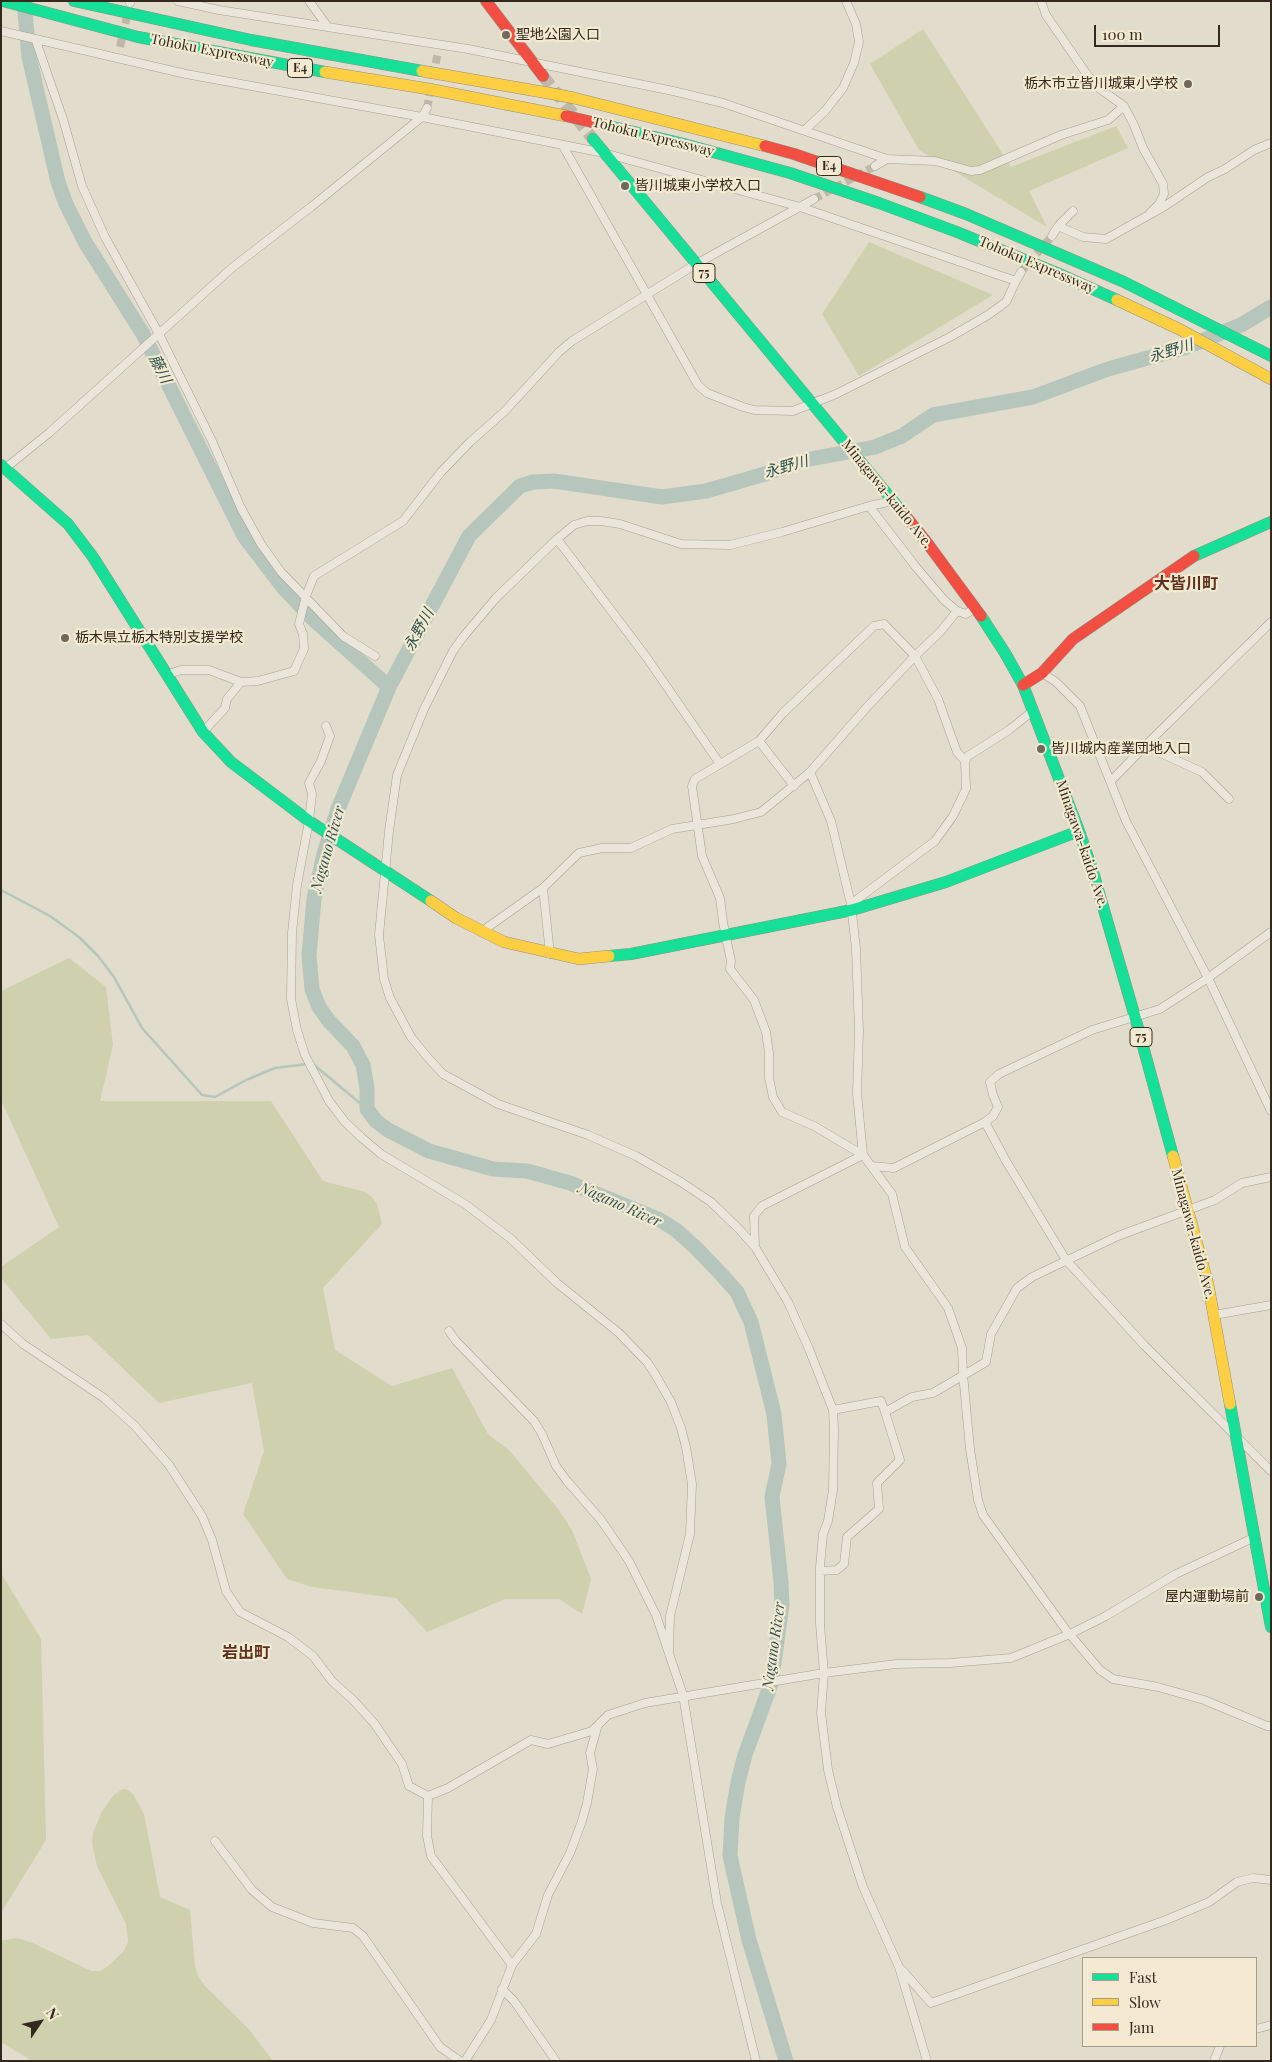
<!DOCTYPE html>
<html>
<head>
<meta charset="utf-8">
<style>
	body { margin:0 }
	#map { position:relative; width:1272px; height:2062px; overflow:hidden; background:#e1dccb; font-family:"Playfair Display",serif }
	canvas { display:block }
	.frame { position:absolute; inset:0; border:2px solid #34291e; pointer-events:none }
	.legend { position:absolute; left:1082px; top:1957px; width:175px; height:90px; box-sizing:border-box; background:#f3ead1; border:1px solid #a79d89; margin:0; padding:6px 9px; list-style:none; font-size:15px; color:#34291e }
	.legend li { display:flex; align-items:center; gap:10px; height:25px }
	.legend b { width:25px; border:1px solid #a79d89 }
	.north { position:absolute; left:15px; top:1997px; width:50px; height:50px; -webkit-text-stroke:4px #f3ead1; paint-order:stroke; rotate:56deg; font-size:14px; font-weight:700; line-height:20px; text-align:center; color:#34291e }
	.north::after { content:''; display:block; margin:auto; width:18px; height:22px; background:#34291e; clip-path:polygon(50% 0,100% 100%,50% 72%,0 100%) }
	.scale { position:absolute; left:1094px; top:25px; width:126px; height:22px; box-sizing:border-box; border:2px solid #34291e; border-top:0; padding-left:6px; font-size:15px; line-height:18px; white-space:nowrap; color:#34291e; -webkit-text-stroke:4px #f3ead1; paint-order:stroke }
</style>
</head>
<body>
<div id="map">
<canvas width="1272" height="2062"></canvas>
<div class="frame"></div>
<ul class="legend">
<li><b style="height:6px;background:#16e098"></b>Fast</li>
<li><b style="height:6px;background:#ffcf43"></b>Slow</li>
<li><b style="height:6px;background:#f24e42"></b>Jam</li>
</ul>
<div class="north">N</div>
<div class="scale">100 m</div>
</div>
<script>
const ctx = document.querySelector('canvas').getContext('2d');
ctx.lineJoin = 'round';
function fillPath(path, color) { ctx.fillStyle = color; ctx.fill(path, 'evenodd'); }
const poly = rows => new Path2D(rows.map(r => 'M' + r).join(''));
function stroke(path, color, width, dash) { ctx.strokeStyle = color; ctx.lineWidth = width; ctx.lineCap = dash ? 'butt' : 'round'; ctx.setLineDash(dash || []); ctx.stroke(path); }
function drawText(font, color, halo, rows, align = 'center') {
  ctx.font = font + ' "Playfair Display","Noto Sans JP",serif'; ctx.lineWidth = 4.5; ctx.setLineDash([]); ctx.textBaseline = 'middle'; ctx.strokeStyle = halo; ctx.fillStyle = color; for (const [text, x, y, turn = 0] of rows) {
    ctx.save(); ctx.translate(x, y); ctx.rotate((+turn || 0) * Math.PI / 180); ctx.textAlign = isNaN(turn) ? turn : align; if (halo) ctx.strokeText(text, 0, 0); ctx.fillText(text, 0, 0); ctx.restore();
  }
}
const green = poly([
	[923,29,1011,167,1116,126,1128,148,1029,191,1047,227,919,150,870,64],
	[869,242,993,295,859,376,822,314],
	[69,958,106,987,113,1045,100,1101,271,1101,323,1181,365,1192,372,1197,377,1204,382,1224,323,1288,335,1350,392,1386,452,1368,488,1434,509,1450,558,1509,572,1530,591,1579,582,1614,559,1599,505,1599,427,1632,396,1598,312,1587,287,1579,243,1514,264,1451,252,1383,159,1403,88,1335,51,1339,1,1278,1,1267,59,1227,1,1100,1,991],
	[1,1573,41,1639,46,1840,1,1913],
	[123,1789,128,1790,133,1794,144,1814,160,1897,190,1910,195,1967,198,1976,205,1986,248,2028,273,2061,32,2061,1,2042,1,1941,14,1938,21,1939,35,1944,91,1971,100,1971,107,1967,124,1951,128,1942,126,1924,97,1866,92,1843,93,1833,102,1811,115,1794]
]);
const stream = poly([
	[1,890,50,916,79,937,98,956,114,977,142,1028,202,1095,215,1097,246,1080,275,1068,308,1064],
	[313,1064,367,1109]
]);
const river = poly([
	[24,1,29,57,58,182,66,204,85,242,143,334,244,536,282,586,314,620,389,687],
	[786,2061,749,1940,730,1856,732,1818,738,1782,745,1755,771,1684,782,1605,781,1582,772,1497,779,1464,774,1414,751,1322,737,1292,721,1274,696,1248,676,1230,660,1220,570,1183,527,1171,493,1169,429,1151,388,1130,376,1121,367,1109,367,1088,363,1065,353,1046,329,1021,319,1007,312,989,309,955,314,899,324,854,338,809,389,687,469,536,520,486,533,482,554,481,662,497,706,491,765,474,805,460,875,447,902,436,933,415,1033,397,1108,369,1184,348,1241,325,1271,307]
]);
const streetTunnel = poly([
	[120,47,128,12],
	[433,75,438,53],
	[427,108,431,87],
	[814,199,875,166],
	[1021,272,1052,236]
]);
const primaryTunnel = poly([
	[543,76,593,139]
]);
const street = poly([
	[178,1,219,10,468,49,673,91,723,103,887,159,935,161,971,171,980,170,1061,135,1108,120,1124,106],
	[309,1,328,27],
	[1041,1,1046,15,1088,76,1100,89,1124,106,1134,125,1143,148,1163,184,1164,194,1159,204,1150,213],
	[130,3,131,1],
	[1,31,186,74,422,117,604,153,800,207,1016,281,1021,272],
	[36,41,63,119,82,186,105,237,159,334,212,441,241,508,261,544,281,572,343,636,375,656],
	[805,130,825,111,843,88,854,63,859,42,856,24,846,1],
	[563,146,698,385,707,393,743,407,754,410,793,411,836,394,950,337,988,315,1006,302,1016,281],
	[875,166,887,159],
	[1058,226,1073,211],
	[1052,236,1058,226,1083,237,1106,239,1165,206,1208,177,1225,169,1254,150,1271,143],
	[3,470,49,433,233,267,311,207,422,117,427,108],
	[893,501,869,506,916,567,944,600,957,611],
	[869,506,782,532,730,545,681,544,620,524,601,521,587,521,574,525,557,539,496,598,463,637,453,651,424,709,397,775,389,831,379,935,384,979,390,998,411,1037,429,1059,443,1074,498,1104,588,1135,636,1156,681,1182,711,1202,739,1229,755,1247,788,1302,809,1349,833,1410,834,1429,833,1490,828,1521,823,1534,820,1567,820,1624,824,1673,821,1713,828,1770,837,1807,863,1887,899,1967,927,2061],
	[557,539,647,658,720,764],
	[1042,673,1056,682,1080,706,1126,821,1208,978,1271,932],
	[166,675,181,670,209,670,241,682,258,681,294,671,304,649,303,634,299,624,306,596,314,576,403,521,441,472,470,442,504,412,559,352,572,341,696,264,814,199],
	[326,726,330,736,321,761,309,783,312,794,309,821,297,885,292,933,291,999,297,1030,305,1055,329,1101,345,1122,362,1138,381,1154,465,1204,510,1238,557,1283,619,1333,647,1362,655,1374,671,1402,681,1428,686,1447,692,1484,690,1534,670,1616,669,1652],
	[203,732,225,708,227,699,241,682],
	[759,741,794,786],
	[1145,746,1271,622],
	[965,761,968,756,1009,730,1034,710],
	[810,772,831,821,851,904,856,949,859,1031,857,1093,863,1155],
	[1111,781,1145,746,1202,772,1229,799],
	[851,904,935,841,953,816,966,789,965,761,957,752,938,699,915,656,884,624,874,626,783,713,759,741,695,779,692,786,702,856,720,898,723,922,731,961,730,969,754,1000,766,1032,769,1053,769,1078,773,1097,782,1112,814,1126,863,1155,892,1194,905,1247,948,1308,962,1348,963,1374,970,1449,978,1500,983,1515,1066,1630,1100,1670,1113,1679,1158,1687,1204,1700,1267,1726,1271,1726],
	[483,933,488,927,543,888],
	[550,954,543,888,579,853,602,848,631,848,672,829,734,819,761,812,810,772,867,707,915,656,941,631,957,611,966,614,975,608],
	[985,1122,1006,1161,1066,1260,1145,1346,1271,1471],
	[872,1166,894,1168,985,1122,993,1116,998,1107,993,1095,990,1082,999,1074,1092,1030,1160,1009,1208,978,1271,1111],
	[755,1247,754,1216,762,1206,863,1155],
	[1214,1315,1271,1305],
	[1,1324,23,1344,104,1398,135,1426,169,1465,202,1516,212,1540,226,1591,240,1612,288,1637,313,1656,332,1681,354,1701,374,1723,402,1764,409,1786,428,1796],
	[449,1331,456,1341,534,1421,542,1434,556,1466,567,1481,601,1520,629,1561,656,1615,683,1695,717,1903,756,2061],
	[833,1410,881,1401,885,1412,912,1397,933,1393,986,1362,991,1334,1017,1288,1032,1277,1118,1236,1215,1200,1242,1183,1271,1177],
	[820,1571,837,1570,844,1564,847,1537,879,1509,877,1483,900,1460,885,1412],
	[428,1796,448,1788,531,1740,548,1744,592,1731,608,1715,645,1703,824,1673,896,1664,950,1663,1011,1658,1070,1634,1106,1616,1176,1574,1253,1538],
	[428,1796,427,1836,431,1856,512,1965],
	[215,1841,252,1890,272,1907,313,1923,353,1928,363,1936,440,2047,460,2061],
	[902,1970,931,2003,1166,1920,1209,1902,1237,1882,1253,1878,1271,1880],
	[502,1989,514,2001,556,2061],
	[1256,2029,1271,2025],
	[465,2061,491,2020,512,1965,536,1934,548,1895,570,1853,582,1821,587,1803,593,1769,590,1753,597,1728],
	[1214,2061,1220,2046]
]);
const fast = poly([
	[3,1,138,37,325,72],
	[74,1,251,40,422,71],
	[592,122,680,143,790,173,879,203,957,232,1057,273,1117,300],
	[593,139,903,513],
	[920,197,966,214,1124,282,1271,356],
	[1,465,68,524,93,557,203,732,231,762,309,821,431,901],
	[1194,556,1271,522],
	[981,616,1005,653,1023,685,1079,831,1093,872,1135,1017,1173,1156],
	[609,956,631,954,852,910,946,882,1079,831],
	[1230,1404,1271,1627]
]);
const slow = poly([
	[422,71,548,93],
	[325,72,429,89,566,116],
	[574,98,765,146],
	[1117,300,1179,329,1271,379],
	[431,901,456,918,504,942,579,959,609,956],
	[1173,1156,1208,1284,1230,1404]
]);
const jam = poly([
	[486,1,543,76],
	[765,146,794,154,920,197],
	[903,513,925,540,981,616],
	[1023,685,1042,673,1073,639,1194,556]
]);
const slowBridge = poly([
	[548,93,574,98]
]);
const jamBridge = poly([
	[566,116,592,122]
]);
const markers = [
	[506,35,5,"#71685b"],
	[1188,84,5,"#71685b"],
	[625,186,5,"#71685b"],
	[65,638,5,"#71685b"],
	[1041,749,5,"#71685b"],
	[1259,1597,5,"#71685b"]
];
const shields = [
	[300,68,25],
	[829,166,25],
	[704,273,22],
	[1141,1037,22]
];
const shieldNames = [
	["E4",300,68],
	["E4",829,166],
	["75",704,273],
	["75",1141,1037]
];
const poiNames = [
	["聖地公園入口",516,35],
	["栃木市立皆川城東小学校",1178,84,"right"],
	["皆川城東小学校入口",635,186],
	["栃木県立栃木特別支援学校",75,638],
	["皆川城内産業団地入口",1051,749],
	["屋内運動場前",1249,1597,"right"]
];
const streetNames = [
	["Tohoku Expressway",212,51,11],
	["Tohoku Expressway",653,137,14],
	["Tohoku Expressway",1037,265,23],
	["Minagawa-kaido Ave.",887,494,51],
	["Minagawa-kaido Ave.",1082,844,71],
	["Minagawa-kaido Ave.",1193,1234,75]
];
const waterNames = [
	["永野川",1171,351,-17],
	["藤川",160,369,63],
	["永野川",786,467,-16],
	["永野川",419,630,-62],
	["Nagano River",328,849,-74],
	["Nagano River",620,1205,24],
	["Nagano River",774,1646,-82]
];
const quarterNames = [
	["大皆川町",1186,584],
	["岩出町",246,1653]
];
fillPath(green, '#cfd1ae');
stroke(stream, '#b6c6bd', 2.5);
stroke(river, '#b6c6bd', 15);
stroke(streetTunnel, '#beb8a8', 8, [8, 4]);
stroke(primaryTunnel, '#beb8a8', 12, [12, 6]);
stroke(street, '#a6a194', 9);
stroke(fast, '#969085', 12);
stroke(slow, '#969085', 12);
stroke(jam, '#969085', 12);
stroke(street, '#eae6dc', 8);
stroke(fast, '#16e098', 11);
stroke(slow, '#ffcf43', 11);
stroke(jam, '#f24e42', 11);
stroke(slowBridge, '#8c867b', 12, []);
stroke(jamBridge, '#8c867b', 12, []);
stroke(slowBridge, '#ffcf43', 11);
stroke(jamBridge, '#f24e42', 11);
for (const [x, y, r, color] of markers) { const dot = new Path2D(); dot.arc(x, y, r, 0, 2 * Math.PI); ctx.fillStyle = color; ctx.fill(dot); stroke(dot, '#f3ead1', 2); }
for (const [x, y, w] of shields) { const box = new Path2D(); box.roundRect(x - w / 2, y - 9.5, w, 19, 4); ctx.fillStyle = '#f3ead1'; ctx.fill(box); stroke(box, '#34291e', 1); }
drawText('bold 12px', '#34291e', null, shieldNames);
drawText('14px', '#34291e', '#f3ead1', poiNames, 'left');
drawText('14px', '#34291e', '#f3ead1', streetNames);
drawText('italic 15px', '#2e5252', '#f3ead1', waterNames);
drawText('bold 16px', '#5d3020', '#f3ead1', quarterNames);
</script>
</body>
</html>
